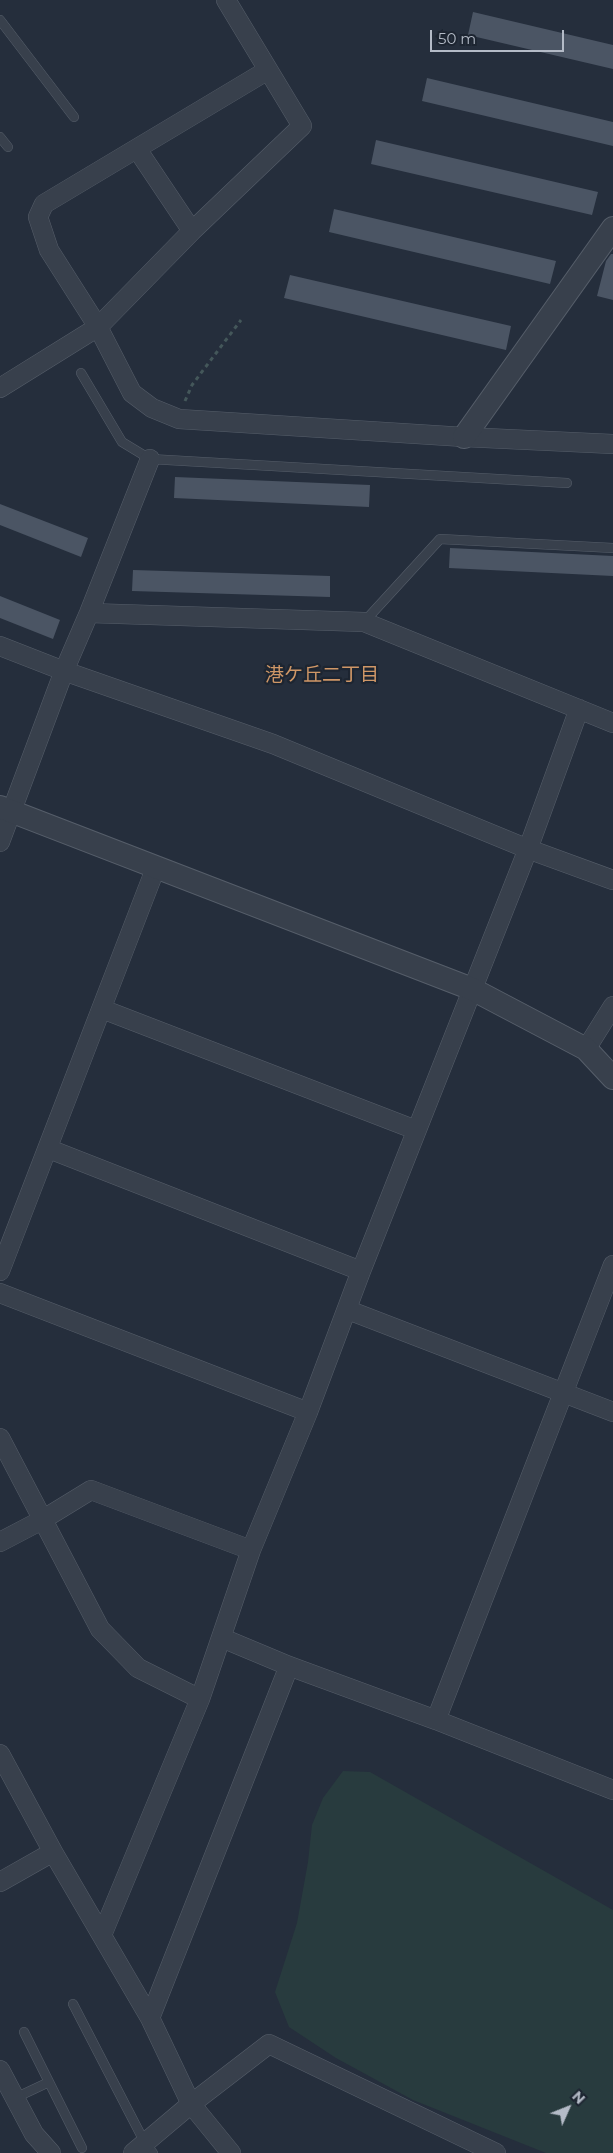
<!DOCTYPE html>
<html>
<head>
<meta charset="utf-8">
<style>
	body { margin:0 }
	#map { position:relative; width:613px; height:2153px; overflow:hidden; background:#252e3c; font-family:Montserrat,sans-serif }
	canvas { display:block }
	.north { position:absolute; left:543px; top:2083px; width:50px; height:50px; -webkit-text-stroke:4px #1d2531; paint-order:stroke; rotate:46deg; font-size:14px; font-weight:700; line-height:20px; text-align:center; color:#b4bbc7 }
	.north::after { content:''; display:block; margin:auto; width:18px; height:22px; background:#b4bbc7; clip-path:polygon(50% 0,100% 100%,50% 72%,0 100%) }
	.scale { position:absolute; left:430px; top:30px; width:134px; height:22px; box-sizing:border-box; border:2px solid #b4bbc7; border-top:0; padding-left:6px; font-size:15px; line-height:18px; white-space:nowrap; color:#b4bbc7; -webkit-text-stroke:4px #1d2531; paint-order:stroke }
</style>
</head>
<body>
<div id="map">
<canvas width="613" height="2153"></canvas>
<div class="north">N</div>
<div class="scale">50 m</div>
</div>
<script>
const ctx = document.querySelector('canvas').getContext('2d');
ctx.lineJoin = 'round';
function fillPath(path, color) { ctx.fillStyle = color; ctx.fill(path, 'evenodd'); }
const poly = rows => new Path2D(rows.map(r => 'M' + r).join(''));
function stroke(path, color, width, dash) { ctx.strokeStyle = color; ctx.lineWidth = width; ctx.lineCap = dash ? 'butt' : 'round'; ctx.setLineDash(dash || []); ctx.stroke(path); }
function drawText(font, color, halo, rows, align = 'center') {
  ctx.font = font + ' Montserrat,"Noto Sans JP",sans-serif'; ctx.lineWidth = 4.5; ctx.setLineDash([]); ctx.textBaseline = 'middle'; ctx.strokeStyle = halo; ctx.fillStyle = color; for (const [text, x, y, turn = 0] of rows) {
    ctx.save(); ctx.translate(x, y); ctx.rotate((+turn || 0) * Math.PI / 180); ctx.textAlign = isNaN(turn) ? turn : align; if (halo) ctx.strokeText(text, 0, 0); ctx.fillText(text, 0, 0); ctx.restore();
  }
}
const green = poly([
	[343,1771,370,1772,613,1910,613,2153,546,2153,413,2100,336,2058,289,2027,275,1992,297,1923,308,1862,312,1825,323,1798]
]);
const building = poly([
	[473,12,613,45,613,69,468,35],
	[427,78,613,122,613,146,422,101],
	[376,140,598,192,592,215,371,164],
	[334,209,556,261,550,284,329,232],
	[611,254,613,254,613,300,597,296,606,261],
	[290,275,511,326,506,350,284,298],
	[175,477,370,485,369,507,174,498],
	[0,504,88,538,81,557,0,525],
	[450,548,613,556,613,576,449,568],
	[133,570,330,576,330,597,132,591],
	[0,596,60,620,53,639,0,618]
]);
const path = poly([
	[185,401,192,385,241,320]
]);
const service = poly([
	[0,20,74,117],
	[0,137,8,147],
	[81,373,122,442,150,459,567,483],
	[364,622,440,539,613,548],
	[73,2004,145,2143,153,2153],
	[24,2032,82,2148],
	[15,2098,49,2082]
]);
const minor = poly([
	[268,70,44,204,38,217,49,250,98,327,132,393,152,408,179,419,464,437,613,444],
	[137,149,192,231],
	[0,388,98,327,192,231,302,126,226,0],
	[89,613,364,622,613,723],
	[0,646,64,671,273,744,528,849,613,880],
	[0,842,64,671,89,613,150,459],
	[102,1009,416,1130],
	[586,1049,613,1006],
	[49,1149,361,1271],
	[0,1271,156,867],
	[0,1293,308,1412],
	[348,1310,613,1412],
	[0,1438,100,1629,138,1668,200,1699],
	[0,1542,42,1520,91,1490,251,1550],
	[222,1638,289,1666,436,1720,613,1790],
	[436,1720,613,1265],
	[0,1754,53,1852,150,2018,191,2104,231,2153],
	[0,1882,53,1852],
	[102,1935,200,1699,251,1550,308,1412,361,1271,528,849,579,709],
	[150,2018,289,1666],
	[0,2070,34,2134,51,2153],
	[133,2153,191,2104,269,2044,496,2153]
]);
const tertiary = poly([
	[464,437,613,228],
	[0,807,472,989,586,1049,613,1078]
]);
const neighbourhoodNames = [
	["港ケ丘二丁目",322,675]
];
fillPath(green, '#283b3e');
fillPath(building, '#4b5564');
stroke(service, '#565e6a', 10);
stroke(minor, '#565e6a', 20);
stroke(tertiary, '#565e6a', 24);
stroke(path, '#44575a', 3, [4, 4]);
stroke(service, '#38404c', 9);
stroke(minor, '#38404c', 19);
stroke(tertiary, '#38404c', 22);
drawText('19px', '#cf9767', '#1d2531', neighbourhoodNames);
</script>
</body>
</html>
